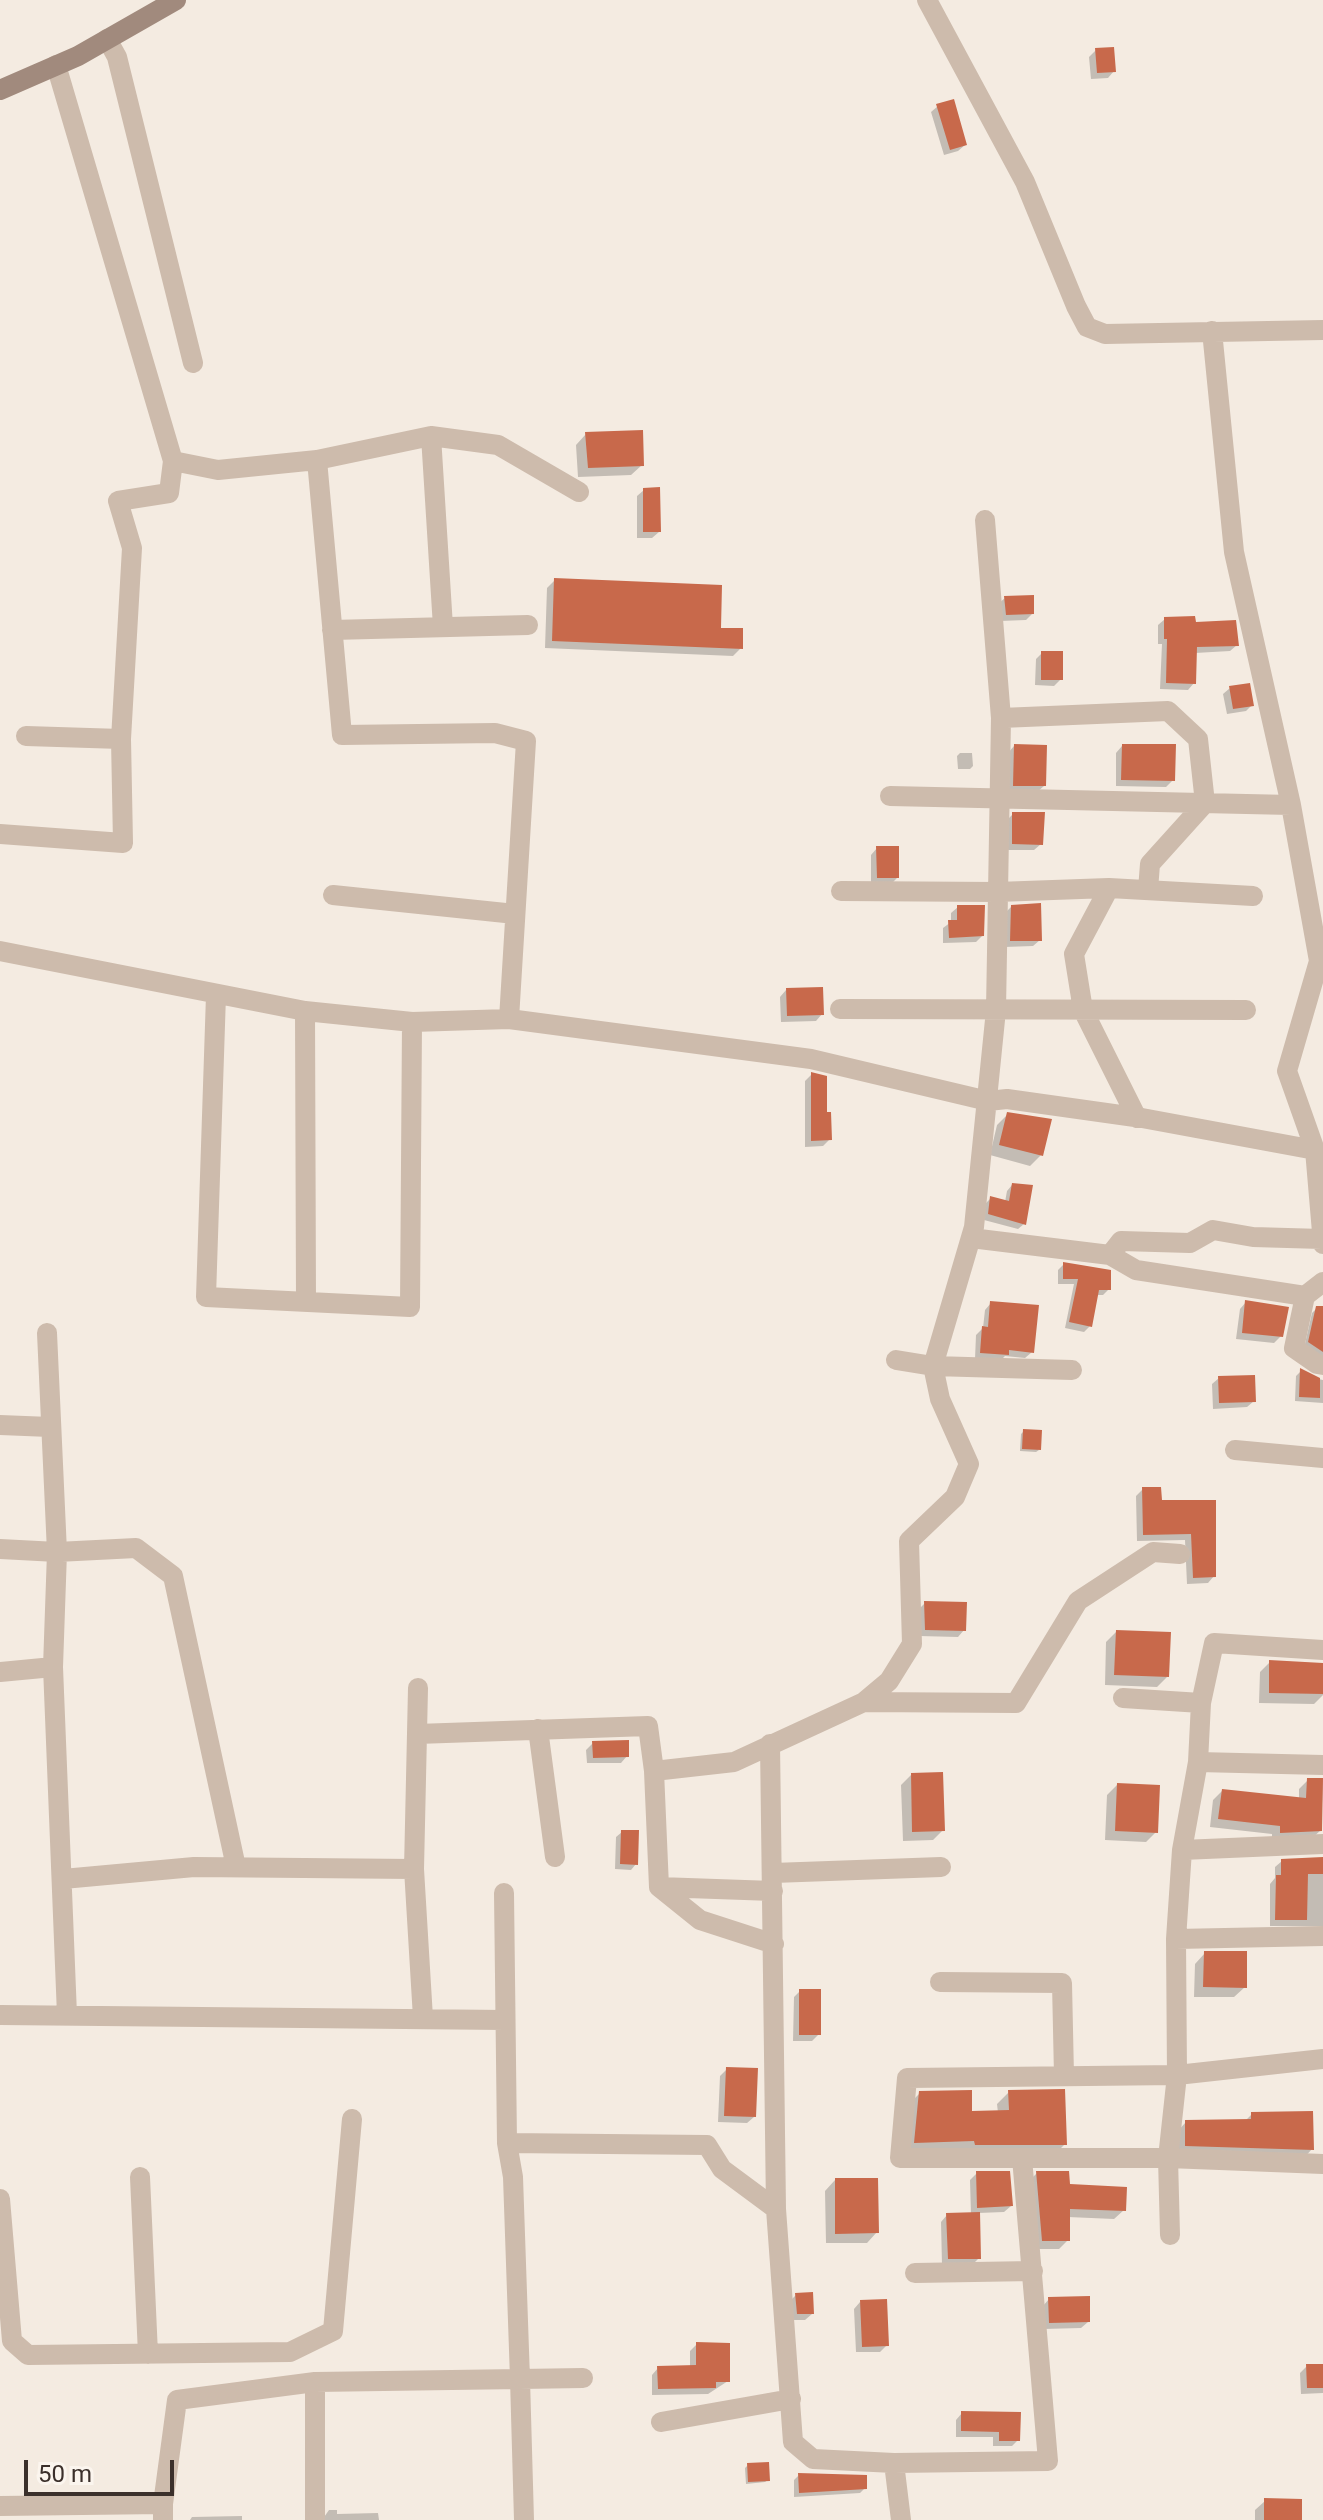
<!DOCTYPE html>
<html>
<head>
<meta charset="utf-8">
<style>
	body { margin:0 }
	#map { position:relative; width:1323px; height:2520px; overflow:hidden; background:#f4ebe1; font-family:Roboto,sans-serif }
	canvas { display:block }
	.scale { position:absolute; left:24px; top:2460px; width:150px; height:36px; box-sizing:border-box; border:4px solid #3b302b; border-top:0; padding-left:10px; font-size:24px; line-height:28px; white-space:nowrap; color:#3b302b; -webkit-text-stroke:6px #fbf5ee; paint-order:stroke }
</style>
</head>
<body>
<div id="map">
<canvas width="1323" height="2520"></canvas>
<div class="scale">50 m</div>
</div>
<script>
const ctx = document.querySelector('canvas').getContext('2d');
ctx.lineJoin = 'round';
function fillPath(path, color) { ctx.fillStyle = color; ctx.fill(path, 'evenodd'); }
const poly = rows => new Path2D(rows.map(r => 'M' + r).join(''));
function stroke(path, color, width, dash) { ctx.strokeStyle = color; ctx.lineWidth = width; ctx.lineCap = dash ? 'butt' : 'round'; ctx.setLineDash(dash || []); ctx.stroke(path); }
const shadow = poly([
	[1096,50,1114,71,1108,78,1091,79,1089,57],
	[938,106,965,145,958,151,944,155,931,112],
	[586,434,642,465,631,475,578,477,576,445],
	[644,490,659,532,652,538,637,538,637,496],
	[555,580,719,630,741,648,733,656,545,648,547,588],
	[1005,598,1032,614,1026,620,1000,621,998,604],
	[1165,619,1194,624,1237,645,1230,651,1195,653,1194,683,1188,690,1160,689,1162,644,1158,644,1158,625],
	[1042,653,1061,679,1054,686,1035,685,1036,659],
	[1230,688,1252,705,1246,711,1227,714,1223,694],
	[1014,746,1044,786,1037,792,1007,792,1008,753],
	[1122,746,1173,780,1166,787,1116,786,1116,753],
	[960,753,972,753,973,766,970,769,958,769,957,756],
	[1013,814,1041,844,1034,850,1006,850,1007,820],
	[877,848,897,878,891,884,871,884,871,855],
	[1012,906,1040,940,1033,946,1004,947,1005,913],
	[958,907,982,936,976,942,943,943,943,928,951,922,951,913],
	[786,990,822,1014,816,1021,781,1022,780,997],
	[811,1075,830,1139,823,1146,805,1147,805,1081],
	[1008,1114,1041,1155,1030,1166,990,1155,997,1125],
	[1012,1185,1024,1224,1018,1229,984,1220,985,1204,991,1198,1005,1202,1007,1191],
	[1064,1264,1109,1289,1103,1295,1096,1295,1090,1326,1084,1332,1065,1328,1074,1284,1058,1284,1058,1270],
	[1246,1302,1281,1336,1274,1343,1236,1339,1240,1309],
	[991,1303,1032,1352,1025,1358,1005,1356,1001,1360,975,1359,976,1335,983,1328,985,1310],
	[1317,1308,1323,1308,1323,1358,1304,1348,1312,1313],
	[1301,1371,1309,1377,1323,1380,1323,1403,1295,1401,1296,1376],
	[1219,1378,1254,1401,1247,1407,1213,1409,1212,1384],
	[1024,1431,1039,1450,1036,1452,1020,1451,1021,1434],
	[1143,1489,1160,1502,1214,1502,1214,1576,1208,1583,1187,1584,1185,1540,1137,1541,1136,1496],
	[925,1603,964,1630,958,1637,919,1636,918,1610],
	[1116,1632,1167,1677,1157,1687,1105,1685,1106,1642],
	[1270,1662,1323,1664,1323,1695,1314,1704,1259,1703,1260,1672],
	[593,1743,627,1756,621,1763,587,1763,586,1750],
	[911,1775,943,1830,933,1840,903,1841,901,1785],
	[1323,1779,1321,1830,1311,1839,1272,1841,1272,1834,1210,1827,1213,1800,1222,1791,1299,1799,1299,1789,1308,1780],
	[1117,1785,1156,1832,1146,1842,1105,1840,1107,1795],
	[622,1832,636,1864,631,1870,615,1869,616,1837],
	[1323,1859,1323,1926,1270,1926,1270,1884,1275,1878,1275,1867,1282,1861],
	[1205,1953,1245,1987,1234,1997,1194,1997,1195,1964],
	[800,1991,819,2034,812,2041,793,2041,794,1997],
	[727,2069,754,2117,747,2123,718,2122,720,2076],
	[1009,2092,1065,2144,1053,2156,903,2154,908,2105,920,2093,970,2113,998,2113,997,2104],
	[1252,2114,1312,2149,1302,2160,1176,2155,1176,2133,1186,2122,1245,2121],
	[977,2173,1011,2206,1004,2212,978,2213,979,2258,972,2265,942,2265,941,2222,947,2215,971,2215,970,2180],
	[1037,2173,1124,2210,1114,2219,1068,2217,1068,2240,1059,2249,1034,2249,1028,2182],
	[835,2180,877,2232,867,2243,826,2243,825,2191],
	[796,2295,812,2314,805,2320,791,2320,789,2302],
	[1049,2299,1088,2322,1081,2328,1043,2329,1043,2306],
	[860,2302,887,2345,880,2352,856,2352,854,2309],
	[697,2344,728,2381,708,2394,652,2395,652,2375,658,2368,690,2367,690,2351],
	[1323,2365,1323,2393,1301,2394,1300,2373,1307,2366],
	[962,2413,1018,2440,1012,2446,993,2446,993,2437,956,2437,956,2420],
	[748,2465,768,2480,765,2482,746,2484,745,2468],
	[799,2475,865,2488,860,2493,794,2497,794,2480],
	[1265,2501,1300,2520,1255,2520,1255,2510],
	[329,2510,337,2510,337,2514,378,2513,379,2520,322,2520],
	[242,2516,242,2520,190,2520,192,2517]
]);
const building = poly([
	[1114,47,1116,72,1097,73,1095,48],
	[954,99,967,145,950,150,936,104],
	[643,430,644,466,588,468,585,432],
	[660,487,661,532,643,532,643,488],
	[554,578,722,585,721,628,743,628,743,649,552,641],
	[1034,595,1034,614,1006,615,1004,596],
	[1195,616,1196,622,1236,620,1239,646,1197,647,1196,684,1166,683,1167,639,1164,639,1164,617],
	[1041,651,1063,651,1063,680,1041,680],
	[1250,683,1254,706,1233,709,1229,686],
	[1014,744,1047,745,1046,786,1013,786],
	[1122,744,1176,744,1175,781,1121,780],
	[1012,812,1045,812,1043,845,1012,844],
	[876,846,899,846,899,878,877,878],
	[1041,903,1042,941,1010,941,1011,905],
	[957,905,985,905,984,936,949,938,948,920,957,920],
	[823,987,824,1015,787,1016,786,988],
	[811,1072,827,1076,827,1112,831,1112,832,1140,811,1141],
	[1007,1112,1052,1119,1043,1156,999,1145],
	[1012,1183,1033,1185,1026,1225,988,1214,990,1196,1009,1201],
	[1063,1262,1111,1270,1111,1290,1099,1290,1092,1327,1069,1322,1078,1279,1063,1279],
	[1245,1300,1289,1307,1283,1337,1242,1333],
	[990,1301,1039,1305,1034,1353,1009,1350,1009,1355,980,1353,982,1326,988,1327],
	[1316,1306,1323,1306,1323,1352,1308,1342],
	[1300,1368,1320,1378,1320,1398,1299,1397],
	[1255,1375,1256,1402,1219,1403,1218,1376],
	[1023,1429,1042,1430,1041,1450,1022,1449],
	[1142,1487,1161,1487,1162,1500,1216,1500,1216,1577,1193,1578,1191,1534,1143,1535],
	[924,1601,967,1602,966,1631,925,1630],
	[1116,1630,1171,1632,1169,1677,1114,1675],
	[1269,1660,1323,1663,1323,1694,1269,1693],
	[629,1740,629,1757,593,1758,592,1741],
	[943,1772,945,1831,912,1832,911,1773],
	[1307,1778,1323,1778,1322,1831,1280,1833,1280,1826,1218,1819,1222,1789,1306,1798],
	[1117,1783,1160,1785,1158,1833,1115,1831],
	[621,1830,639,1830,638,1865,620,1864],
	[1323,1857,1323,1874,1308,1874,1307,1920,1275,1920,1276,1875,1281,1875,1281,1859],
	[1204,1951,1247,1951,1247,1988,1203,1987],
	[799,1989,821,1989,821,2035,799,2035],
	[726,2067,758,2068,756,2117,724,2116],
	[1065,2089,1067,2145,975,2145,974,2141,914,2143,919,2091,972,2090,972,2111,1009,2110,1008,2090],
	[1313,2111,1314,2150,1185,2146,1185,2120,1251,2119,1251,2112],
	[976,2171,1010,2171,1013,2206,977,2208],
	[1036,2171,1069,2171,1070,2184,1127,2187,1126,2211,1070,2209,1070,2241,1042,2241],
	[835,2178,878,2178,879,2233,835,2234],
	[980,2212,981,2259,948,2259,946,2213],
	[813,2292,814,2314,797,2314,795,2293],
	[1090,2296,1090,2322,1049,2323,1048,2297],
	[887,2299,889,2346,862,2347,860,2300],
	[696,2342,730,2343,730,2382,716,2382,716,2388,658,2389,657,2366,696,2365],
	[1306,2364,1323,2364,1323,2388,1307,2388],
	[961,2411,1021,2412,1020,2441,999,2441,999,2432,961,2431],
	[769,2462,770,2481,748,2482,747,2463],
	[798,2473,867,2475,867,2489,799,2493],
	[1264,2498,1302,2499,1302,2520,1264,2520]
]);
const minor = poly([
	[927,0,1025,182,1076,306,1087,327,1105,334,1323,330],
	[107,39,117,57,193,363],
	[431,436,443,627],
	[317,460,342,735,495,733,526,741,509,1019],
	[173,461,218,470,317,460,431,436,498,445,579,492],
	[332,630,528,625],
	[1001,718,1168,711,1198,739,1205,803,1150,864,1148,890],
	[26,736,121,739],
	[890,796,1291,805],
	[0,834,123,843,121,739,132,548,118,501,169,493,173,461,56,65],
	[1109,888,1074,954,1083,1010,1137,1118],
	[841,891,997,892,1109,888,1253,896],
	[333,895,515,914],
	[0,951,305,1011,412,1022,509,1019,811,1059,988,1101,1007,1099,1142,1118,1315,1150,1287,1071,1319,961,1291,805,1234,552,1212,331],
	[216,995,206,1297,410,1307,412,1022],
	[840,1009,1246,1010],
	[305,1011,306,1302],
	[1315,1150,1323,1244],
	[971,1238,1110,1255,1136,1270,1305,1296],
	[1110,1255,1121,1241,1190,1243,1213,1230,1253,1237,1322,1239],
	[1323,1282,1305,1296,1294,1348,1317,1364,1323,1365],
	[47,1333,57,1552,53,1667,67,2015],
	[896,1360,933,1366,1072,1370],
	[0,1425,50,1427],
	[1235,1450,1323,1458],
	[0,1549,57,1552,136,1548,173,1576,236,1867],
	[0,1672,53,1667],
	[418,1688,414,1869,423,2018],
	[1123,1698,1201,1703],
	[864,1702,1016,1703,1078,1601,1153,1552,1180,1554],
	[538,1729,555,1857],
	[417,1734,648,1726,654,1771,659,1887,700,1920,774,1944],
	[770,1744,776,2209,793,2442,813,2459,894,2463,901,2520],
	[1198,1762,1323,1765],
	[654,1771,734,1762,864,1702,889,1681,912,1644,909,1541,955,1497,969,1464,940,1399,933,1366,974,1227,996,1010,1001,718,985,520],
	[1182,1850,1323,1844],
	[773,1873,941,1867],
	[63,1879,194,1867,414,1869],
	[659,1887,773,1891],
	[1176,1939,1323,1936],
	[940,1982,1062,1983,1064,2076],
	[0,2015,505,2020],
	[507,2143,707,2145,722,2169,776,2209],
	[1022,2158,900,2158,907,2078,1177,2075,1323,2059],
	[140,2177,148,2354],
	[0,2199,12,2341,28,2355,290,2352,333,2331,352,2119],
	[1170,2235,1168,2158,1177,2075,1176,1939,1182,1850,1198,1762,1201,1703,1214,1643,1323,1650],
	[915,2273,1033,2271],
	[315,2382,520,2379,513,2177,507,2143,504,1893],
	[661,2422,791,2399],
	[894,2463,1048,2461,1022,2158,1168,2158,1323,2164],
	[0,2506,163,2504],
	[163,2520,163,2504,177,2400,315,2382,315,2520],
	[524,2520,520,2379,583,2378]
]);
const secondary = poly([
	[0,90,78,56,176,0]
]);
fillPath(shadow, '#0003');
fillPath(building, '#c8694b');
stroke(minor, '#cdbbac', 20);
stroke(secondary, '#a18a7d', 20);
</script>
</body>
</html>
